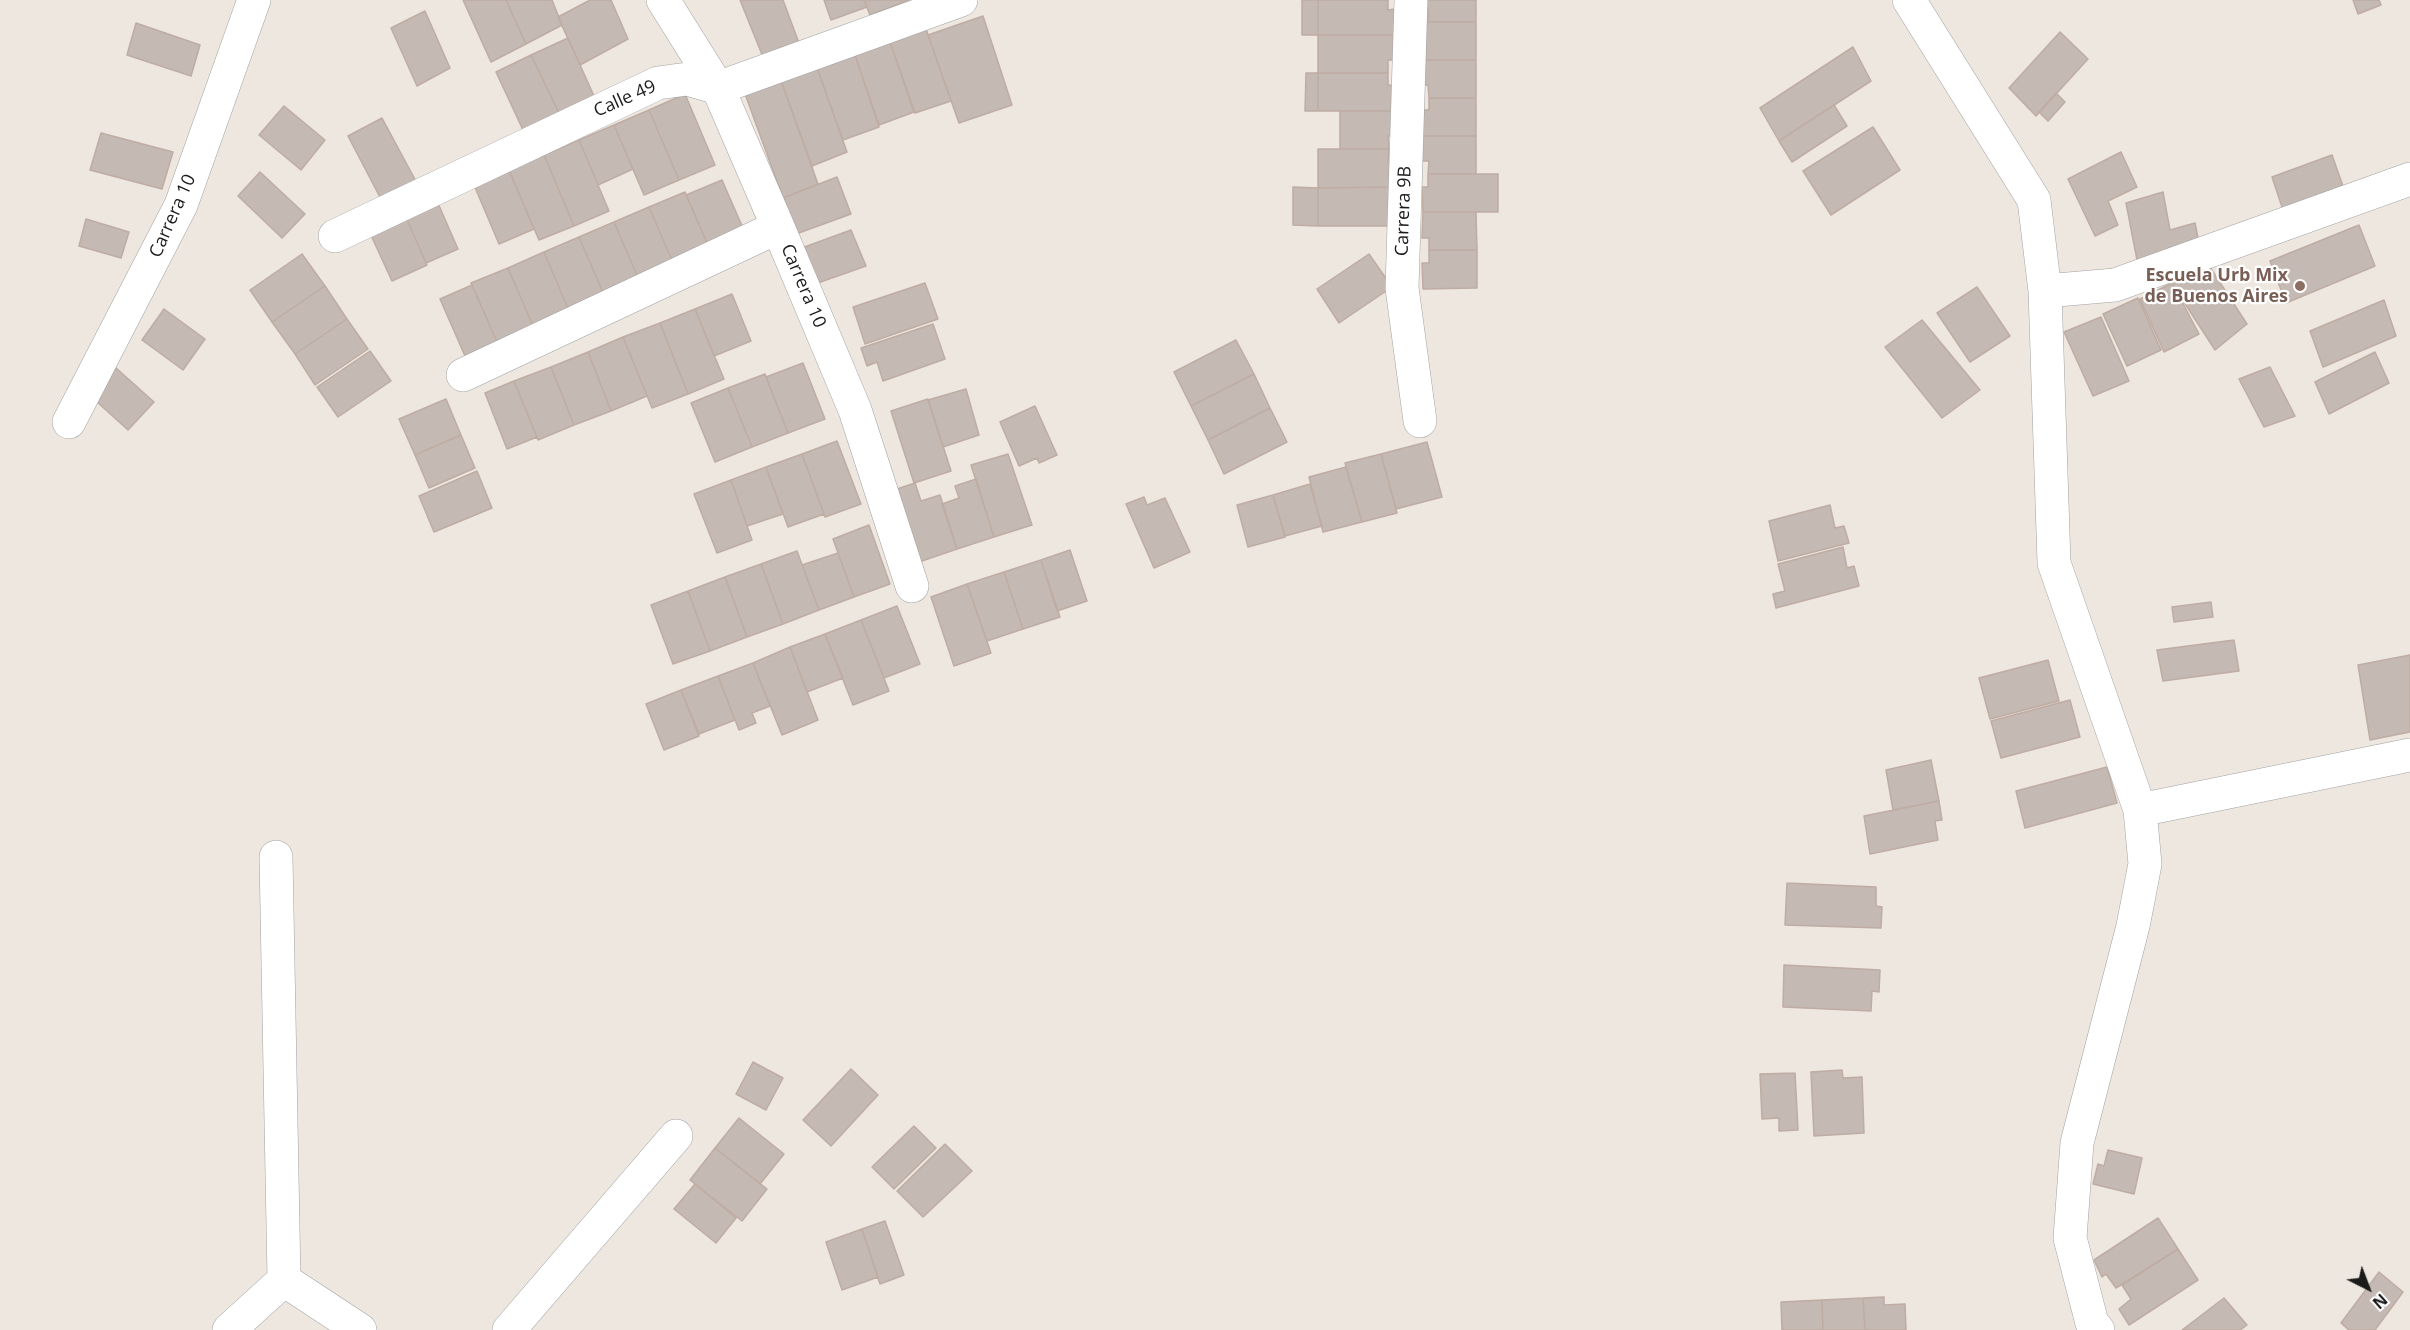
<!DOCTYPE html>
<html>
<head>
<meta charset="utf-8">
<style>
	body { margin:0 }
	#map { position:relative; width:2410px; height:1330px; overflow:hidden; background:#ede7e0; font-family:"Open Sans",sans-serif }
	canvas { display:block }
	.north { position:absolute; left:2338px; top:1258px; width:60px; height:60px; -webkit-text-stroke:4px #fff; paint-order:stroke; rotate:138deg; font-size:16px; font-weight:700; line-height:24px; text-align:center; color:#1b1b1b }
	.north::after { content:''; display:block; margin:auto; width:21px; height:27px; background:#1b1b1b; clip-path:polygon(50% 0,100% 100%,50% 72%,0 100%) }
</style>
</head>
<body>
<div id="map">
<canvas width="2410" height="1330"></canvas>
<div class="north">N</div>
</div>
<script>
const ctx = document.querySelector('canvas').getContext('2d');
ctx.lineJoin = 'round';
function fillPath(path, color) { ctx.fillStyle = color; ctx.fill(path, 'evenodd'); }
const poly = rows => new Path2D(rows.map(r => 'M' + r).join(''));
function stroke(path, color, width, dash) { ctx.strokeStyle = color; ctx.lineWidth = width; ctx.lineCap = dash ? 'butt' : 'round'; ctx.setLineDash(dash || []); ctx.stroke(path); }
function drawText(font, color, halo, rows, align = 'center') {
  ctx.font = font + ' "Open Sans",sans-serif'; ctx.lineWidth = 4.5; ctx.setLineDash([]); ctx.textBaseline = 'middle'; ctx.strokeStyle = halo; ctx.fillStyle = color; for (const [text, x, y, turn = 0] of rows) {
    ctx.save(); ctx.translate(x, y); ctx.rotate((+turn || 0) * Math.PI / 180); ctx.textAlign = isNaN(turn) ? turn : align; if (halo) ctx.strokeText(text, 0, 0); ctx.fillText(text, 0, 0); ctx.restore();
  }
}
const building = poly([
	[463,0,506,0,526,44,491,62,463,0],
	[506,0,552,0,562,25,526,44,506,0],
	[590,0,611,0,628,39,580,65,558,17,590,0],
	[740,0,783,0,799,43,763,57,740,0],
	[824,0,864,0,867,7,831,20,824,0],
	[864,0,909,0,870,15,864,0],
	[1302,0,1318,0,1318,35,1302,35,1302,0],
	[1318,0,1388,0,1388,10,1395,9,1395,35,1318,35,1318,0],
	[1422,0,1476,0,1476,22,1428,22,1428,9,1421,9,1422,0],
	[2353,0,2379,0,2381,5,2358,14,2353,0],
	[425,11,450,68,417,86,391,28,425,11],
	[983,16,1012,105,959,123,928,35,983,16],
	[1422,22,1476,22,1476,60,1422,60,1422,22],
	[136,23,200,45,191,76,127,55,136,23],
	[925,26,951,101,915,113,889,39,925,26],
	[2060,32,2088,59,2036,116,2009,88,2060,32],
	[1318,35,1395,35,1395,60,1388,60,1388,73,1318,73,1318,35],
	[568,38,594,96,559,113,531,55,568,38],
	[889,39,914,112,879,125,854,52,889,39],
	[1853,47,1871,81,1779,141,1760,108,1853,47],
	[854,52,879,127,843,140,816,65,854,52],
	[531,55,559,113,523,130,496,72,531,55],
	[1422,60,1476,60,1476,98,1429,98,1428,85,1422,85,1422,60],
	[816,65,847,152,812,166,780,78,816,65],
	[1306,73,1318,73,1318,111,1305,111,1306,73],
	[1318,73,1388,73,1388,85,1395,86,1395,111,1318,111,1318,73],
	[780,78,818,184,783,198,744,91,780,78],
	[2056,93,2065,102,2048,121,2039,112,2056,93],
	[685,94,715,165,679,180,649,110,685,94],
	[1429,98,1476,98,1476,136,1422,136,1422,110,1429,110,1429,98],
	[1834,105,1847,126,1792,162,1779,141,1834,105],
	[284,106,325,140,301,170,259,135,284,106],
	[649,110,679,180,644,195,614,125,649,110],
	[1340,111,1395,111,1394,136,1388,136,1389,149,1340,149,1340,111],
	[382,118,418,185,383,203,348,136,382,118],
	[614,125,633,169,598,185,579,140,614,125],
	[1873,127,1900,170,1831,215,1803,171,1873,127],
	[101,133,173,152,162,189,90,170,101,133],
	[1422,136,1476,136,1476,174,1428,174,1429,161,1422,161,1422,136],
	[579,140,609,211,574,226,544,155,579,140],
	[1318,149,1389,149,1388,162,1394,162,1395,187,1318,188,1318,149],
	[2121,152,2137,187,2108,201,2118,225,2095,236,2068,179,2121,152],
	[544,155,574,226,539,240,509,170,544,155],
	[2332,155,2344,189,2283,210,2272,177,2332,155],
	[509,170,534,229,499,244,474,185,509,170],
	[260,172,305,214,282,238,238,196,260,172],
	[1428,174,1498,174,1498,212,1423,212,1422,187,1428,187,1428,174],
	[837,177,851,214,796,234,783,198,837,177],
	[722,180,746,235,710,250,686,195,722,180],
	[1293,187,1318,188,1318,226,1293,225,1293,187],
	[1395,187,1395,226,1318,226,1318,188,1395,187],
	[685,192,710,250,674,265,649,207,685,192],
	[2163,192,2170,230,2195,223,2200,248,2138,265,2126,203,2163,192],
	[437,201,458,249,426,263,405,215,437,201],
	[649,207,674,265,639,280,614,222,649,207],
	[1423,212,1476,212,1477,250,1429,250,1429,238,1422,238,1423,212],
	[405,215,427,265,392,281,369,231,405,215],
	[86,219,129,232,121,258,79,246,86,219],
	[614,222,639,280,604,295,579,237,614,222],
	[2359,225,2375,266,2286,303,2270,261,2359,225],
	[851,230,866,266,812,285,799,249,851,230],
	[579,237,604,295,569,311,544,252,579,237],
	[1429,250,1477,250,1477,288,1423,289,1422,263,1429,263,1429,250],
	[544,252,569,311,533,326,508,268,544,252],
	[302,254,325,286,272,322,250,290,302,254],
	[1369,254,1392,287,1339,323,1317,289,1369,254],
	[2204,258,2247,324,2215,350,2169,279,2204,258],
	[508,268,533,326,497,342,471,283,508,268],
	[925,283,938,319,865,344,853,307,925,283],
	[2172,283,2199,334,2164,352,2140,299,2172,283],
	[472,285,497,342,465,356,440,299,472,285],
	[325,286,347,319,295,354,272,322,325,286],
	[1977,287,2010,336,1970,362,1937,313,1977,287],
	[732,294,751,341,714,356,695,309,732,294],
	[2138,298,2161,350,2127,366,2103,314,2138,298],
	[2384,300,2396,336,2323,367,2310,331,2384,300],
	[164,309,205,339,183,370,142,340,164,309],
	[695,309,724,379,688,394,660,323,695,309],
	[2101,317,2129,381,2093,396,2064,332,2101,317],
	[347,319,368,349,315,385,295,354,347,319],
	[1922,320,1980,390,1942,418,1885,347,1922,320],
	[660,323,688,394,652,408,623,337,660,323],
	[933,324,945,359,883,381,877,362,867,366,861,348,933,324],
	[623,337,647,396,611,411,588,352,623,337],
	[1236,340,1254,374,1191,406,1174,372,1236,340],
	[370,351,391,381,338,417,317,387,370,351],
	[588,352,611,411,574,425,551,367,588,352],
	[2375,352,2389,383,2329,414,2315,382,2375,352],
	[803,363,825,419,788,433,766,377,803,363],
	[551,367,574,425,538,440,514,381,551,367],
	[2270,367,2295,416,2264,427,2239,379,2270,367],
	[116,368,154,402,128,430,96,401,103,382,116,368],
	[765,374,788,433,752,447,728,388,765,374],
	[1254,374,1270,408,1208,440,1191,406,1254,374],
	[514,381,537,437,507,449,485,393,514,381],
	[728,388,752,447,715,462,691,403,728,388],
	[966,389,979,435,943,447,928,400,966,389],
	[446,399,461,435,415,455,399,419,446,399],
	[928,399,951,471,914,483,891,411,928,399],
	[1035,406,1057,455,1039,463,1037,458,1019,466,1000,422,1035,406],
	[1270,408,1287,442,1224,474,1208,440,1270,408],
	[461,435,475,468,429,488,415,455,461,435],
	[837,441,861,504,825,517,802,454,837,441],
	[1427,442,1442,497,1396,509,1381,454,1427,442],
	[802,454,824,514,788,527,766,467,802,454],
	[1008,454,1032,525,994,537,971,465,1008,454],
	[1381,454,1397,513,1362,522,1345,463,1381,454],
	[766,467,783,514,747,526,731,480,766,467],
	[1346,467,1362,522,1323,532,1309,477,1346,467],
	[477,471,492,508,434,532,419,496,477,471],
	[976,479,994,537,957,549,942,504,959,498,955,486,976,479],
	[731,480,752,540,717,553,694,494,731,480],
	[915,483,921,501,940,495,957,549,919,562,897,489,915,483],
	[1310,484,1322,526,1285,536,1273,495,1310,484],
	[1273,495,1285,537,1248,547,1237,505,1273,495],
	[1144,497,1147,505,1165,498,1190,552,1154,568,1126,504,1144,497],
	[1830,505,1835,528,1844,526,1849,543,1778,561,1769,521,1830,505],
	[869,525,890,584,854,597,833,539,869,525],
	[1843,547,1847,568,1854,566,1859,586,1776,608,1773,594,1785,591,1778,564,1843,547],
	[1070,550,1087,601,1057,611,1041,560,1070,550],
	[797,551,819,610,783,624,761,564,797,551],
	[838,553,854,597,819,610,802,565,838,553],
	[1041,560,1060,617,1023,629,1004,572,1041,560],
	[761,564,783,624,747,637,725,577,761,564],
	[1004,572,1023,629,987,641,967,584,1004,572],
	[725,577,747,637,710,651,688,591,725,577],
	[967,584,991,653,954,666,931,597,967,584],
	[688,591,710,651,673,664,651,605,688,591],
	[2211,602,2213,617,2174,622,2172,607,2211,602],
	[897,606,920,664,884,678,861,620,897,606],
	[861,620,889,691,853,705,825,634,861,620],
	[825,634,843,678,807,692,790,647,825,634],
	[2234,640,2239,671,2163,681,2157,650,2234,640],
	[790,647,818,720,782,735,753,663,790,647],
	[2410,655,2410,732,2370,740,2358,665,2410,655],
	[2048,660,2059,701,1990,719,1979,678,2048,660],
	[753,663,770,706,752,713,756,723,739,730,718,676,753,663],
	[718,676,735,720,699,734,681,690,718,676],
	[681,690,699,736,664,750,646,704,681,690],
	[2070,700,2080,737,2001,758,1991,721,2070,700],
	[1931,760,1939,801,1893,810,1886,770,1931,760],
	[2107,767,2117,803,2025,828,2016,791,2107,767],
	[1939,801,1942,820,1935,821,1938,840,1870,854,1864,816,1939,801],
	[1787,883,1876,887,1876,906,1882,907,1881,928,1785,925,1787,883],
	[1784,965,1880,970,1879,992,1872,991,1871,1011,1783,1007,1784,965],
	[753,1062,783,1078,766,1110,736,1094,753,1062],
	[851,1069,878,1095,831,1146,803,1120,851,1069],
	[1842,1070,1843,1078,1862,1077,1864,1133,1814,1136,1811,1072,1842,1070],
	[1795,1073,1798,1130,1779,1131,1779,1118,1762,1119,1760,1074,1795,1073],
	[739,1118,784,1154,760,1184,715,1148,739,1118],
	[914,1126,936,1148,894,1189,872,1167,914,1126],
	[945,1144,972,1171,923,1217,897,1191,945,1144],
	[715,1148,767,1189,742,1221,690,1180,715,1148],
	[2108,1150,2142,1158,2134,1194,2093,1184,2098,1164,2104,1166,2108,1150],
	[695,1184,736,1218,716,1243,674,1209,695,1184],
	[2158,1218,2178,1249,2116,1288,2106,1274,2102,1277,2094,1260,2158,1218],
	[885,1221,904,1275,880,1284,862,1229,885,1221],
	[862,1229,878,1277,842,1290,826,1242,862,1229],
	[2178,1249,2198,1280,2129,1325,2119,1309,2131,1299,2122,1285,2178,1249],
	[2379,1272,2403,1292,2375,1330,2349,1330,2341,1323,2379,1272],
	[1884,1297,1884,1305,1905,1304,1906,1330,1865,1330,1863,1298,1884,1297],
	[1863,1298,1865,1330,1823,1330,1822,1300,1863,1298],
	[2224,1298,2247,1325,2240,1330,2182,1330,2224,1298],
	[1822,1300,1823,1330,1782,1330,1781,1302,1822,1300]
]);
const minor = poly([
	[663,0,718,88,778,227,855,410,912,586],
	[1411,0,1402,288,1420,421],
	[1909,0,2034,200,2045,291,2054,563,2140,810,2145,864,2133,926,2077,1143,2070,1238,2092,1323,2098,1330],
	[335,236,658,83,687,79,718,88,961,0],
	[2045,291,2115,285,2410,179],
	[463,375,778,227],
	[69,422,181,205,254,0],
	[2140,810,2410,755],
	[284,1280,360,1330],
	[229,1330,284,1280,276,857],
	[509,1330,676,1136]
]);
const markers = [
	[2300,286,6,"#8d6e63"]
];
const streetNames = [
	["Calle 49",625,99,-24],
	["Carrera 9B",1404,211,-88],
	["Carrera 10",173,216,-66],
	["Carrera 10",803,286,67]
];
const educationNames = [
	["Escuela Urb Mix",2288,276],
	["de Buenos Aires",2288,297]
];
fillPath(building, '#c4b9b3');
stroke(building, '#bfaca2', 1.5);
stroke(minor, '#a2a2a2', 34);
stroke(minor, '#fff', 33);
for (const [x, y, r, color] of markers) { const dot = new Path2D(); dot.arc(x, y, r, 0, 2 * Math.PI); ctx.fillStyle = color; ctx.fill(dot); stroke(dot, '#fff', 2); }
drawText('18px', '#1b1b1b', '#fff', streetNames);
drawText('bold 18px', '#785e54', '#fff', educationNames, 'right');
</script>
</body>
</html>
